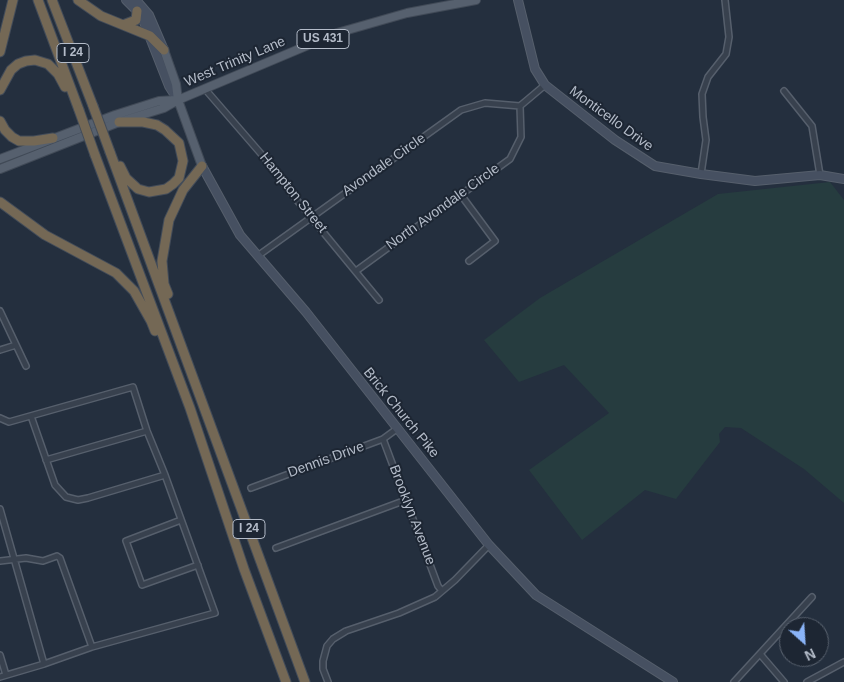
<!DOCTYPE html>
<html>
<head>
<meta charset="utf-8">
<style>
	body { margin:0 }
	#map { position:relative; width:844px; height:682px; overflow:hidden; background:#242f3e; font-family:Arial,sans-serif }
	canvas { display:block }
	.north { position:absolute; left:779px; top:617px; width:50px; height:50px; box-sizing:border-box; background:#1d2633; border:1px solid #59626f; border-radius:50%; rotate:154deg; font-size:14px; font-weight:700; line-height:20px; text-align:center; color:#b4bcc9 }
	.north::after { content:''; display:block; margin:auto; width:18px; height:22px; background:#8ab4f8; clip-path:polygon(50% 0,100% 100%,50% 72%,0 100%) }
</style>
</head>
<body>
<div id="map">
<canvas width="844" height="682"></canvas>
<div class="north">N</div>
</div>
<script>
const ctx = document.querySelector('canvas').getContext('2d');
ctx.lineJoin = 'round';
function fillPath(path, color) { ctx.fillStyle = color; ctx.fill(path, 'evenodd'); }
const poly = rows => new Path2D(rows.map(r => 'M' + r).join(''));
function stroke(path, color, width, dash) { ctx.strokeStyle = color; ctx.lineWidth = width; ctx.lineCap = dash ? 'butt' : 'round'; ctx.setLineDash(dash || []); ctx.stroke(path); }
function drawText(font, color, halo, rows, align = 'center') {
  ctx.font = font + ' Arial,sans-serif'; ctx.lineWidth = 4; ctx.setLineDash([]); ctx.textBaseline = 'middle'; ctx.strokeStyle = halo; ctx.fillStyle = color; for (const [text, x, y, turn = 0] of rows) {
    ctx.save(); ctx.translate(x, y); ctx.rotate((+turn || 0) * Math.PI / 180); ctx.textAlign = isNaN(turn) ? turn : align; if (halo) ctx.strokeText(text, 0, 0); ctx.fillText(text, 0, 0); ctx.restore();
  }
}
const green = poly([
	[830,182,844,200,844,503,804,469,741,428,725,427,719,434,720,442,676,499,645,490,582,540,529,470,609,413,564,365,519,382,484,340,540,298,718,194]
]);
const street = poly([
	[205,89,269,163,291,193,379,300],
	[784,91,812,126,820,175],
	[520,106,545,85],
	[701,174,706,140,703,117,702,94,708,77,726,54,729,37,725,0],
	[461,195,495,241,469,261],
	[259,255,461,110,485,103,520,106],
	[356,271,510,159,521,137,520,106],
	[0,311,26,366],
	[0,350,16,345],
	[0,418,9,422,133,387,147,431,165,475,88,498,78,500,66,497,55,485,31,416],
	[383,439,438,586,442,591],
	[46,460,147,431],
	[251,488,383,439,398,428],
	[0,509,44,664],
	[181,520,126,541,142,585,198,565],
	[276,548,406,500],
	[0,561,26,558,43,561,57,556,60,558,92,647],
	[760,654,784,682],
	[0,655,6,675],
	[0,677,44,664,92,647,215,613,165,475],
	[328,682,323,669,323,661,327,646,333,639,346,631,399,613,435,597,455,580,489,545],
	[734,682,812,597],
	[807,682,844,662]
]);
const secondary = poly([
	[126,0,137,11,143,20,169,86,178,100],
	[136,0,149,15,164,50],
	[518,0,535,69,545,85,615,140,655,166,701,174,755,181,820,175,844,179],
	[202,166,240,235,306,312,489,545,536,595,673,682]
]);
const primary = poly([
	[164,50,176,84,178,100,202,166],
	[0,159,115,115,159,101,176,100],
	[0,169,119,122,164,108,178,100,337,33,407,13,476,0]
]);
const highway = poly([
	[38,0,79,110],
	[52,0,93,106],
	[78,0,101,16,150,36,164,50],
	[123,25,136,20,137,11],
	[0,52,13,0],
	[0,90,11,70,18,64,26,61,35,60,48,64,58,74,65,87],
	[0,121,5,130,12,137,19,141,34,141,53,138],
	[119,122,143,122,157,125,165,130,179,143,183,161,179,178,173,184,166,189,149,192,138,189,126,178,120,166],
	[110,152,305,682],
	[95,155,190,408,244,569,286,682],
	[0,202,45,235,116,273,134,291,151,321,155,331],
	[168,294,164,284,162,261,169,220,183,190,202,166]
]);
const highwayBridge = poly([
	[93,106,110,152],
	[79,110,95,155]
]);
const shields = [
	[323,39,52],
	[73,53,32],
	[249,529,32]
];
const shieldNames = [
	["US 431",323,39],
	["I 24",73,53],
	["I 24",249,529]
];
const streetNames = [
	["West Trinity Lane",235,62,-23],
	["Monticello Drive",611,119,36],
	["Avondale Circle",384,165,-35],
	["Hampton Street",293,193,51],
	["North Avondale Circle",443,207,-36],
	["Brick Church Pike",401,413,51],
	["Dennis Drive",326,460,-20],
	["Brooklyn Avenue",412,515,69]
];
fillPath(green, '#263c3f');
stroke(street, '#565f6c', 8);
stroke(secondary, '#565f6c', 10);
stroke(primary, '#414a57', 10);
stroke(highway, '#434c59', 11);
stroke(street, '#38414e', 5);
stroke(secondary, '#465061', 8);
stroke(primary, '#56606e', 8);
stroke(highway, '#746855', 9);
stroke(highwayBridge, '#434c59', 11, []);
stroke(highwayBridge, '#746855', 9);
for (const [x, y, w] of shields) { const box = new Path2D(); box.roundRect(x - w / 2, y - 9.5, w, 19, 4); ctx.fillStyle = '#1d2633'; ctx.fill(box); stroke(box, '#b4bcc9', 1); }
drawText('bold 12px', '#b4bcc9', null, shieldNames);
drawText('14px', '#b4bcc9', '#1d2633', streetNames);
</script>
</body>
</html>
